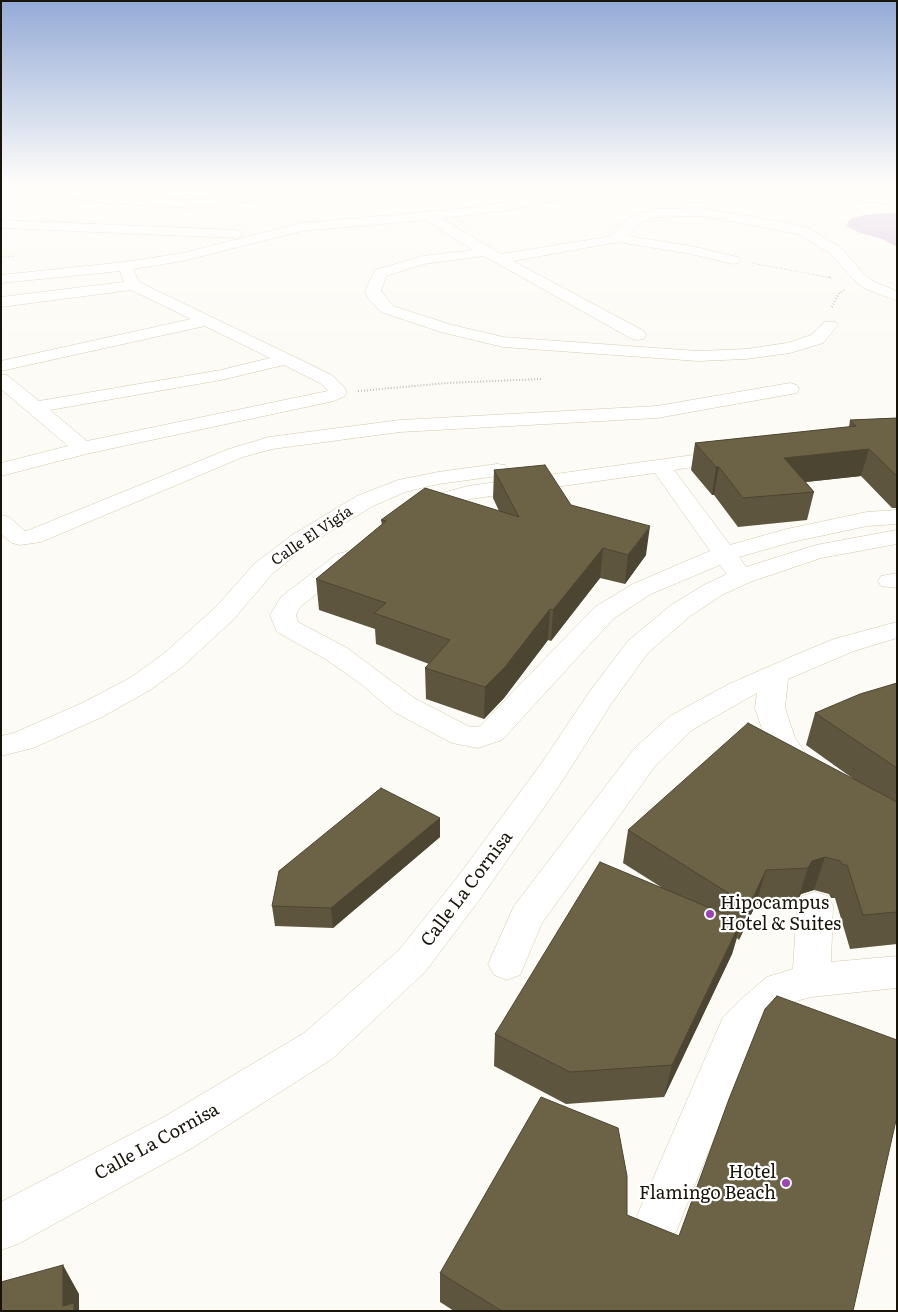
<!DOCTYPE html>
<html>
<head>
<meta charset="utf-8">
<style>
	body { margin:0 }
	#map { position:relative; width:898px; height:1312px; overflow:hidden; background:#fdfbf5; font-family:Literata,serif }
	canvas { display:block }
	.frame { position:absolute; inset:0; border:2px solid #181409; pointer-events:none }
</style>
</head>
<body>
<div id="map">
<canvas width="898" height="1312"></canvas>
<div class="frame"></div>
</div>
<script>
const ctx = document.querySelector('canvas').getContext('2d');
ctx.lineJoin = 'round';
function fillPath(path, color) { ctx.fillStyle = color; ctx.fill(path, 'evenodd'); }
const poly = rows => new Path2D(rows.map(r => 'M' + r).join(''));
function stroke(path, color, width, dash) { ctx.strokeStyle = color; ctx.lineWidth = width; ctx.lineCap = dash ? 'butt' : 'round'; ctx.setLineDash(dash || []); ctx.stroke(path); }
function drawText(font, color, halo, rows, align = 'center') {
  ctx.font = font + ' Literata,serif'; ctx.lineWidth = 4.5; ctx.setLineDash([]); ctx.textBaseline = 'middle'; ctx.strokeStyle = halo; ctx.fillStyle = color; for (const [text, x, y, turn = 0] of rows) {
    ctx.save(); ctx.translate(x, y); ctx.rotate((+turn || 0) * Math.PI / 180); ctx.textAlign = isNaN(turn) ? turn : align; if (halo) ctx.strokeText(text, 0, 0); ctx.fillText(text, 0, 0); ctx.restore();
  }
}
const green = poly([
	[883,213,897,213,897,247,882,239,860,233,846,226,850,219,864,215]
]);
const pathFar1 = poly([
	[729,184,799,191,897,207],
	[638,186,662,184],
	[1,257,16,256],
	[752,263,832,278]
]);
const path = poly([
	[829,277,832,278],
	[832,307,839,293,844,290],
	[358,391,448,383,542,379]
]);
const minor = poly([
	[1,184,25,184,102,195,192,200,246,194,292,184,311,184,309,186,246,202,192,208,102,203,4,187,1,187,1,184],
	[620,184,626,188,624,190,579,195,504,211,441,218,501,254,607,237,612,235,630,217,654,209,703,208,787,223,808,228,841,248,865,275,874,282,897,291,897,301,864,288,855,281,831,254,798,234,703,216,656,217,640,223,627,236,691,246,733,256,738,257,740,260,738,263,733,264,691,254,618,242,513,261,644,331,646,335,644,339,638,340,632,339,484,256,424,264,386,276,381,291,393,306,452,325,503,337,698,351,746,349,787,343,811,335,824,322,836,322,838,325,823,343,790,353,746,359,698,361,503,347,441,332,381,312,368,298,365,291,375,270,423,256,473,250,426,220,302,231,183,261,133,269,139,282,332,375,345,388,347,392,345,396,334,401,86,454,1,476,1,463,68,446,1,389,1,374,7,375,39,401,221,370,270,358,205,326,1,371,1,361,191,319,131,290,1,307,1,297,124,282,120,271,1,283,1,275,125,262,183,253,302,223,460,209,504,203,579,187,620,184],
	[284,365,320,383,328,391,87,441,50,410,221,380,284,365],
	[1,220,237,230,244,234,237,238,1,228,1,220],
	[790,383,797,385,799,389,797,393,657,418,400,432,272,449,243,457,41,542,20,545,12,543,1,534,1,515,9,517,25,531,29,530,229,449,269,437,400,420,657,406,790,383],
	[730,450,737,452,740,456,737,460,674,470,730,545,787,529,867,512,897,510,897,524,867,526,792,542,739,557,746,567,816,545,897,530,897,544,821,558,750,582,722,595,689,617,648,653,611,704,563,780,480,899,425,972,332,1059,192,1148,18,1244,1,1250,1,1202,162,1118,304,1033,399,950,456,879,541,764,590,691,628,641,671,605,704,585,727,574,720,565,651,594,613,619,502,740,478,748,452,743,394,712,361,684,327,660,277,632,270,615,281,597,337,554,346,552,355,554,358,559,355,564,301,606,296,615,298,622,347,648,414,698,470,727,476,727,480,726,595,607,633,584,710,551,655,473,470,499,418,516,410,514,407,509,410,504,427,497,468,486,730,450],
	[497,464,505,465,508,470,505,475,438,484,405,492,373,506,308,545,272,574,234,619,182,667,150,690,102,717,33,748,1,756,1,736,14,733,82,703,130,678,162,655,216,607,254,564,292,535,357,496,398,480,438,472,497,464],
	[897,573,897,588,881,586,878,581,881,576,897,573],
	[897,622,897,638,854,651,788,679,785,708,795,738,818,771,813,779,802,782,791,779,785,773,765,738,755,708,757,693,692,730,656,765,542,923,520,975,507,980,494,975,488,964,514,906,634,749,670,716,729,684,793,656,834,639,897,622],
	[815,892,828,896,833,906,831,962,897,956,897,988,811,997,793,1002,768,1024,753,1041,676,1232,660,1239,644,1232,637,1216,723,1017,740,1000,767,977,793,969,797,906,802,896,815,892]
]);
const wall = poly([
	[897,418,897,508,892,508,861,476,806,482,814,492,807,520,738,527,714,495,712,495,691,470,695,443,849,427,850,420],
	[494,470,571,505,646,555,625,584,600,578,551,641,548,640,504,698,484,719,426,699,425,668,429,664,376,644,375,629,319,610,316,579,382,525,381,520,499,511,493,498],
	[897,683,897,944,850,949,835,898,831,898,829,894,814,890,801,894,797,901,756,904,739,940,737,938,732,954,664,1097,566,1104,494,1066,495,1034,661,887,623,863,628,830,855,780,806,745,815,713],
	[440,818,440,837,333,928,275,926,272,906],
	[627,1215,853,1311,454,1311,440,1302,440,1273]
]);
const shadedWall = poly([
	[869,449,861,476,778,485,784,458],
	[716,467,719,467,714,495,712,495],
	[650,526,646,555,625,584,628,555],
	[603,548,600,578,551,641,553,610],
	[550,609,548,640,504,698,484,719,485,687],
	[440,818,440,837,333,928,331,908],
	[825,857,814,890,801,894,797,901,808,868,812,861],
	[766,870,756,904,739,940,749,906],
	[741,921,732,954,664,1097,672,1065],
	[63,1265,79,1294,79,1311,66,1311,63,1306]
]);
const building = poly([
	[897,418,897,476,869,449,784,458,814,492,743,498,719,467,716,467,695,443,856,426,850,420,897,418],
	[545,465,571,505,650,526,628,555,603,548,553,610,550,609,505,667,485,687,425,668,450,640,374,613,386,603,316,579,386,521,381,520,425,488,519,517,494,470,545,465],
	[897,683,897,768,815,713,860,694,897,683],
	[748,723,897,802,897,912,863,915,847,865,843,865,840,861,825,857,812,861,808,868,766,870,749,906,628,830,748,723],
	[381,788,440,818,331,908,272,906,279,871,381,788],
	[600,862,741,921,672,1065,570,1072,495,1034,600,862],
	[777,996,897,1040,897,1116,853,1311,502,1311,440,1273,541,1097,618,1128,627,1176,627,1215,679,1236,729,1099,765,1009,777,996],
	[63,1265,63,1306,74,1303,74,1311,1,1311,1,1282,63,1265]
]);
const markers = [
	[710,914,5,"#9b45b2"],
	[786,1183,5,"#9b45b2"]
];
const streetNames = [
	["Calle El Vigía",312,536,-34]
];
const nearStreetnames = [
	["Calle La Cornisa",467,889,-53],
	["Calle La Cornisa",157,1142,-29]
];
const nearPoinames = [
	["Hipocampus",720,904],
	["Hotel & Suites",720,925],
	["Hotel",776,1173,"right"],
	["Flamingo Beach",776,1194,"right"]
];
fillPath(green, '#d9c0e0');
stroke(minor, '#d3c9aa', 1);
stroke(pathFar1, '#837f77', 1, [0.5, 2]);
stroke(path, '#837f77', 2, [0.5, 2.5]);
fillPath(minor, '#fff');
fillPath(wall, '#5d553d');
fillPath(shadedWall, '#4c4532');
fillPath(building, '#6c6347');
stroke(building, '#4c4532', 1);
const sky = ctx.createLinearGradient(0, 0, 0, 367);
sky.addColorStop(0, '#94abd7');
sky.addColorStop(0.5, '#fefdfa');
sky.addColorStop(1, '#fefdfa00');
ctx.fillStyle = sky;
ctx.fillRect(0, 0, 898, 367);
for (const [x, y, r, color] of markers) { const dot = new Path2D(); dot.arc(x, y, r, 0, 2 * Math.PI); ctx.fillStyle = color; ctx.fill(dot); stroke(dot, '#fff', 2); }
drawText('15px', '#181409', '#fff', streetNames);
drawText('18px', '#181409', '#fff', nearStreetnames);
drawText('18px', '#181409', '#fff', nearPoinames, 'left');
</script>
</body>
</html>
